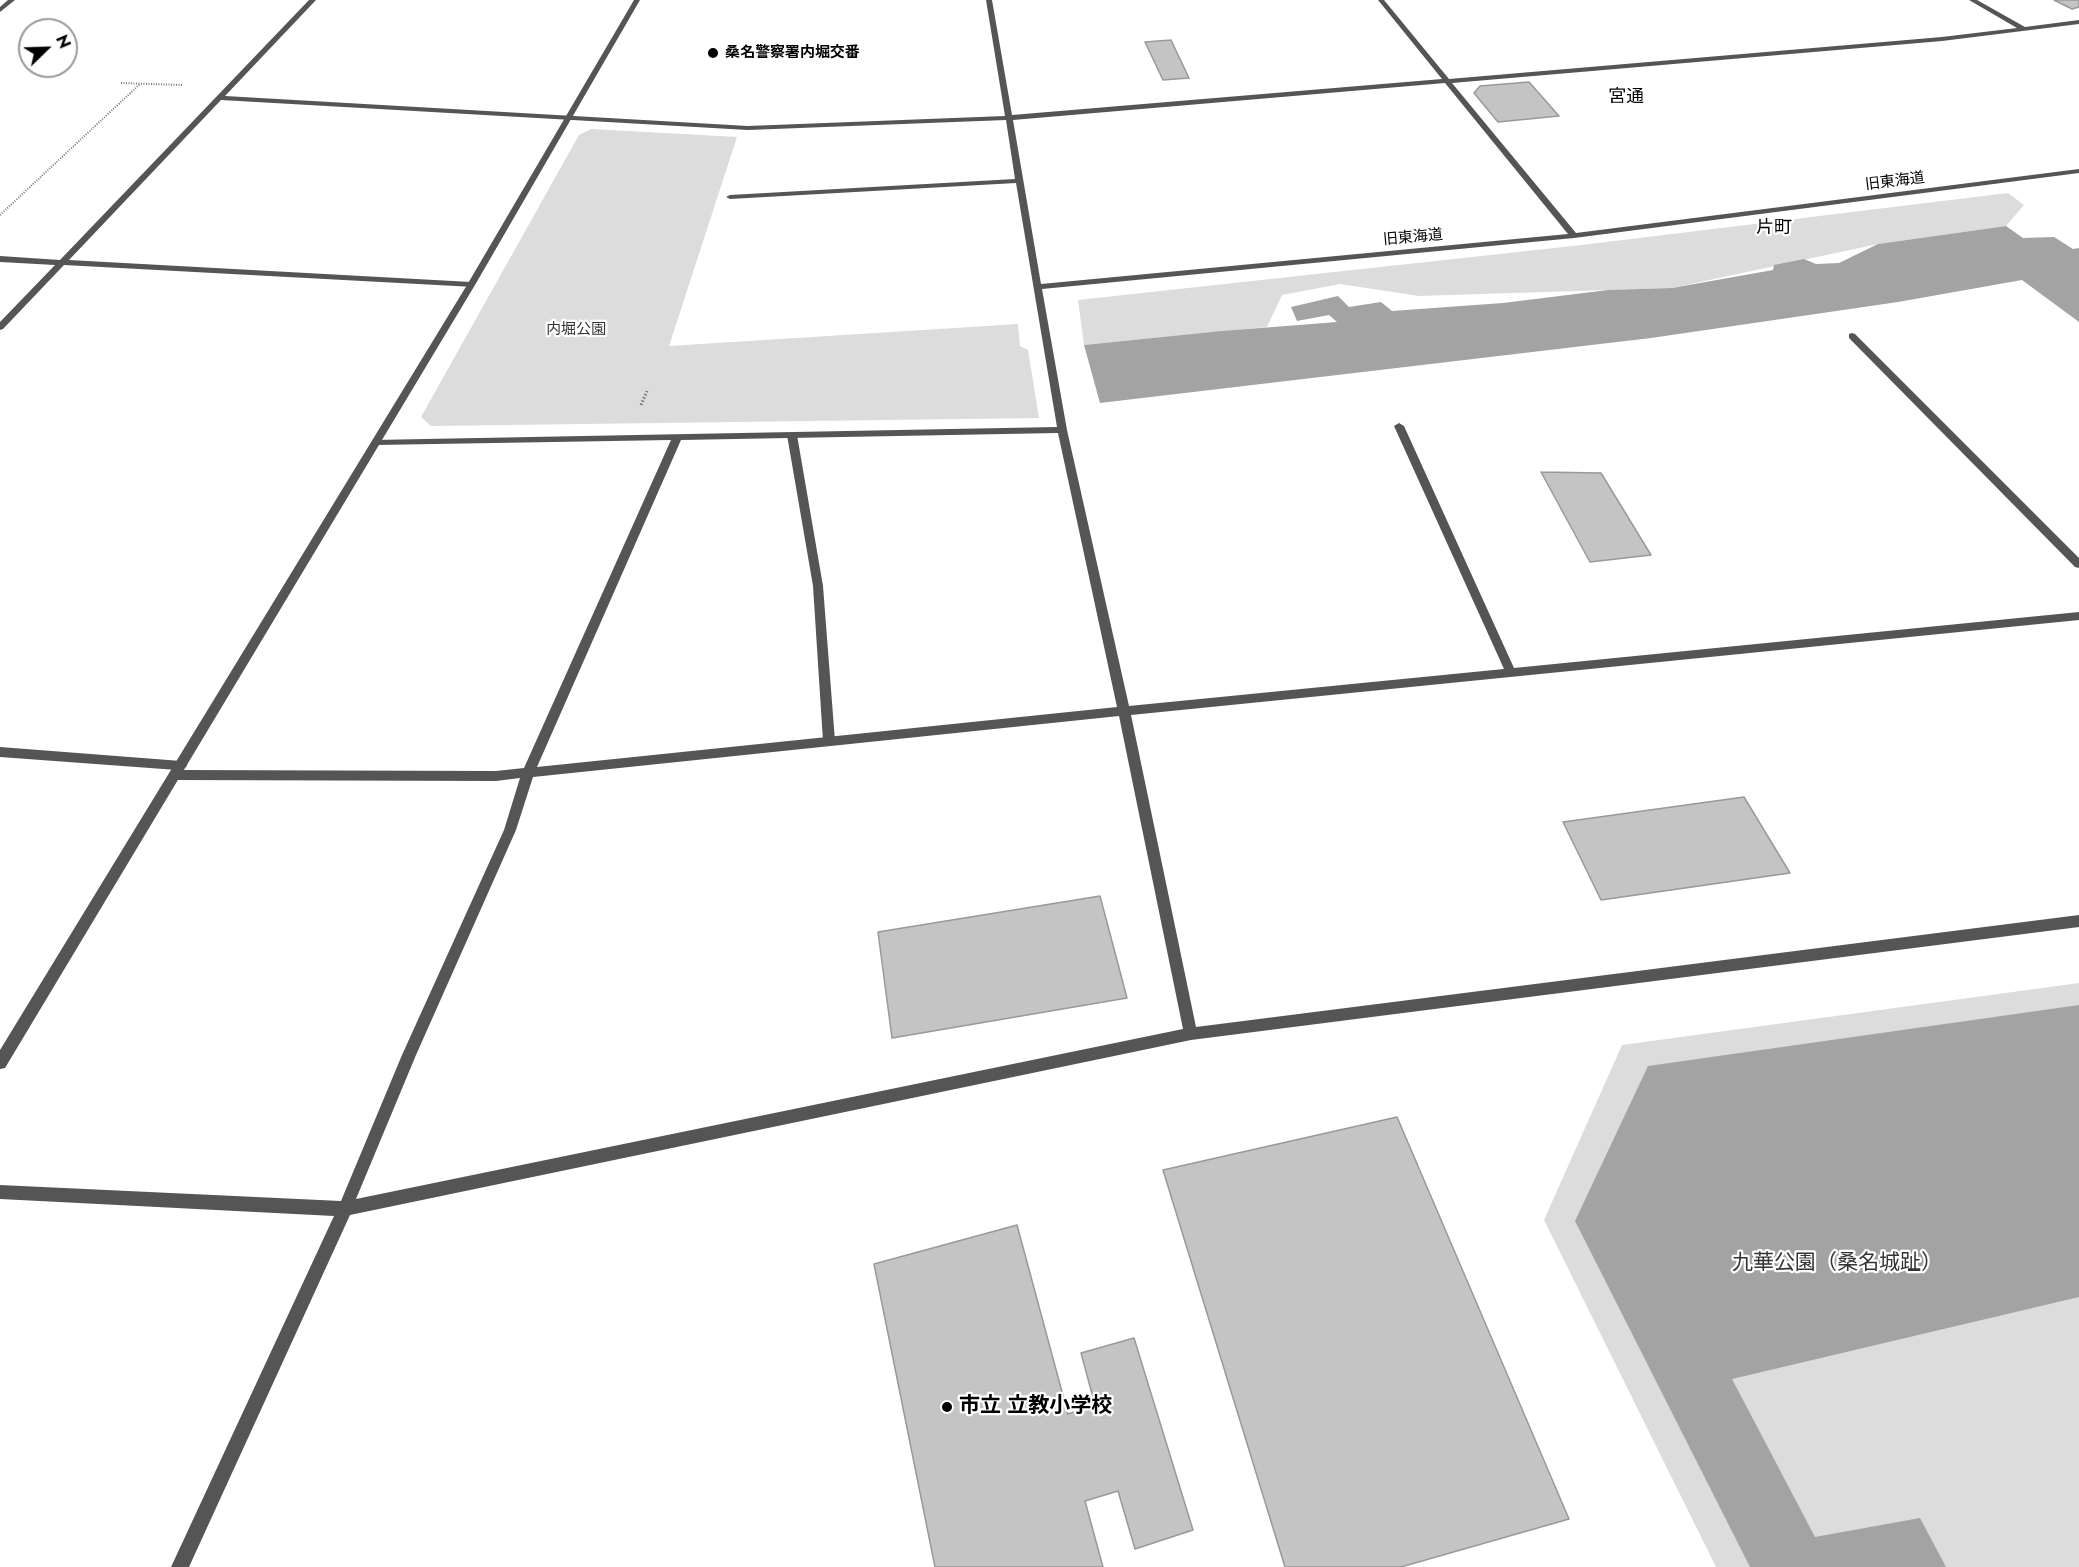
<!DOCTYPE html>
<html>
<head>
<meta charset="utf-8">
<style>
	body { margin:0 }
	#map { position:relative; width:2079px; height:1567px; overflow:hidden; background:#fff; font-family:Jost,sans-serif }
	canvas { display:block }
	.north { position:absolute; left:18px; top:18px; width:60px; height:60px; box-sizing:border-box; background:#fff; border:2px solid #999; border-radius:50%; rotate:67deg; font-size:16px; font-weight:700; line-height:24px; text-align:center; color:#000 }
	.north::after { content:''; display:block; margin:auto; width:21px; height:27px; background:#000; clip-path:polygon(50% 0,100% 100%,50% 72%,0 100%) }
</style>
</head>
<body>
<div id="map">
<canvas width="2079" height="1567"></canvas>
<div class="north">N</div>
</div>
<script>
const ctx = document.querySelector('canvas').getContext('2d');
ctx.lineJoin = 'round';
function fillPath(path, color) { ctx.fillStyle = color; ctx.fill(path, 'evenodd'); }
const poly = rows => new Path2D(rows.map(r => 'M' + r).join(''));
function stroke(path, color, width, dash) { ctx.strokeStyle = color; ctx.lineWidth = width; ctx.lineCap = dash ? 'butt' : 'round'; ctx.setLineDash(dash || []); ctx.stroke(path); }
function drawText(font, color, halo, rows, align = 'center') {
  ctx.font = font + ' Jost,"Noto Sans JP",sans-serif'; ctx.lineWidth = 4.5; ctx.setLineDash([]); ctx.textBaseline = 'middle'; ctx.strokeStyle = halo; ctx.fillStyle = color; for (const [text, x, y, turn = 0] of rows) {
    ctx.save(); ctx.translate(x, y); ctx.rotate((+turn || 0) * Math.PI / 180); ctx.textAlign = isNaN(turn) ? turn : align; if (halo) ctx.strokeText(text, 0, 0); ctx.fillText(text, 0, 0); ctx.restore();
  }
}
const green = poly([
	[591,129,737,137,669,346,1018,324,1020,346,1028,350,1039,418,431,426,421,417,579,135],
	[2008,193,2024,205,2006,226,1878,244,1672,288,1419,296,1340,284,1282,295,1267,327,1084,345,1078,300,1582,245],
	[2079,983,2079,1567,1716,1567,1544,1220,1622,1045]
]);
const water = poly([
	[2006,226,2023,238,2054,237,2073,249,2079,248,2079,322,2022,280,1898,302,1651,338,1100,403,1084,345,1222,331,1337,322,1329,315,1297,321,1291,307,1338,296,1349,307,1381,302,1392,311,1503,303,1608,290,1672,288,1773,270,1774,265,1804,259,1816,264,1839,263,1878,244],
	[2079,1005,2079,1297,1732,1379,1815,1537,1920,1518,1946,1567,1750,1567,1575,1221,1648,1066]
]);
const building = poly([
	[2054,0,2079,0,2079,7,2072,9,2054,0],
	[1171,40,1189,78,1163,80,1145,42,1171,40],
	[1529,82,1559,116,1498,122,1474,93,1480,86,1529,82],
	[1541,472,1601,473,1651,555,1590,562,1541,472],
	[1744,797,1790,873,1601,900,1563,822,1744,797],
	[1100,896,1127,998,892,1038,878,932,1100,896],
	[1397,1117,1569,1519,1401,1567,1285,1567,1163,1170,1397,1117],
	[1017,1225,1068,1414,1095,1405,1081,1353,1134,1338,1193,1530,1135,1549,1118,1491,1085,1501,1103,1567,935,1567,874,1264,1017,1225]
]);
const pathFar1 = poly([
	[121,83,182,85],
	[0,215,140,84]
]);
const path = poly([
	[641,405,647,391]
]);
const service = poly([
	[792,432,797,435,823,586,835,741,829,745,823,741,813,586,787,435,792,432]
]);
const minor = poly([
	[8,0,15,0,0,12,0,7,8,0],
	[309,0,316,0,225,96,748,126,1005,116,986,0,992,0,1012,115,1442,79,1378,0,1384,0,1449,79,1942,37,2017,28,1969,0,1977,0,2025,27,2079,20,2079,24,1942,41,1452,83,1576,233,2079,169,2079,173,1574,238,1042,289,1067,430,1129,706,1504,669,1394,426,1399,423,1404,426,1514,668,2079,612,2079,620,1131,715,1196,1027,2079,915,2079,927,1191,1040,350,1215,189,1567,171,1567,334,1216,0,1199,0,1185,341,1201,402,1055,504,830,520,778,496,781,175,780,171,778,169,775,171,772,177,770,0,757,0,747,181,761,185,763,187,766,182,770,496,771,524,768,671,440,376,445,373,444,373,440,1057,427,1016,183,730,199,726,197,730,195,1015,179,1006,120,748,130,221,100,69,260,471,282,474,283,474,287,64,265,3,329,0,330,0,322,55,265,0,262,0,256,60,260,309,0],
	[1445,83,1568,234,1041,284,1013,120,1445,83],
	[1058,433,1117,707,537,767,681,440,1058,433],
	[1119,716,1183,1029,356,1199,416,1055,516,830,533,777,1119,716],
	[1852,333,1855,334,2079,558,2079,568,2075,567,1849,338,1849,334,1852,333]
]);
const tertiary = poly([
	[634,0,640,0,475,285,5,1068,0,1069,0,1050,467,285,634,0]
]);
const markers = [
	[713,53,6,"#000"],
	[947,1407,6,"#000"]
];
const farPoinames = [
	["桑名警察署内堀交番",725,53]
];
const farStreetnames = [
	["旧東海道",1895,182,-7],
	["旧東海道",1413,238,-5]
];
const farParknames = [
	["内堀公園",576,330]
];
const farQuarternames = [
	["宮通",1626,98],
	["片町",1774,229]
];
const nearParknames = [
	["九華公園（桑名城趾）",1837,1264]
];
const nearPoinames = [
	["市立 立教小学校",959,1407]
];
fillPath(green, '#dcdcdc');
fillPath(water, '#a3a3a3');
fillPath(building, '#c4c4c4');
stroke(building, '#999', 1.5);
stroke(pathFar1, '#777', 2, [1, 1.5]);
stroke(path, '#777', 3, [1.5, 2]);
fillPath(service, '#555');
fillPath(minor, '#555');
fillPath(tertiary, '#555');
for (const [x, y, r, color] of markers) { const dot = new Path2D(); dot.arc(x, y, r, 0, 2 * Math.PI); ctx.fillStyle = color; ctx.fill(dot); stroke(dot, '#fff', 2); }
drawText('bold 15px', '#000', '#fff', farPoinames, 'left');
drawText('15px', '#000', '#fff', farStreetnames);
drawText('15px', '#333', '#fff', farParknames);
drawText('18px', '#000', '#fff', farQuarternames);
drawText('21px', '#333', '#fff', nearParknames);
drawText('bold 21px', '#000', '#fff', nearPoinames, 'left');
</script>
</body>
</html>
